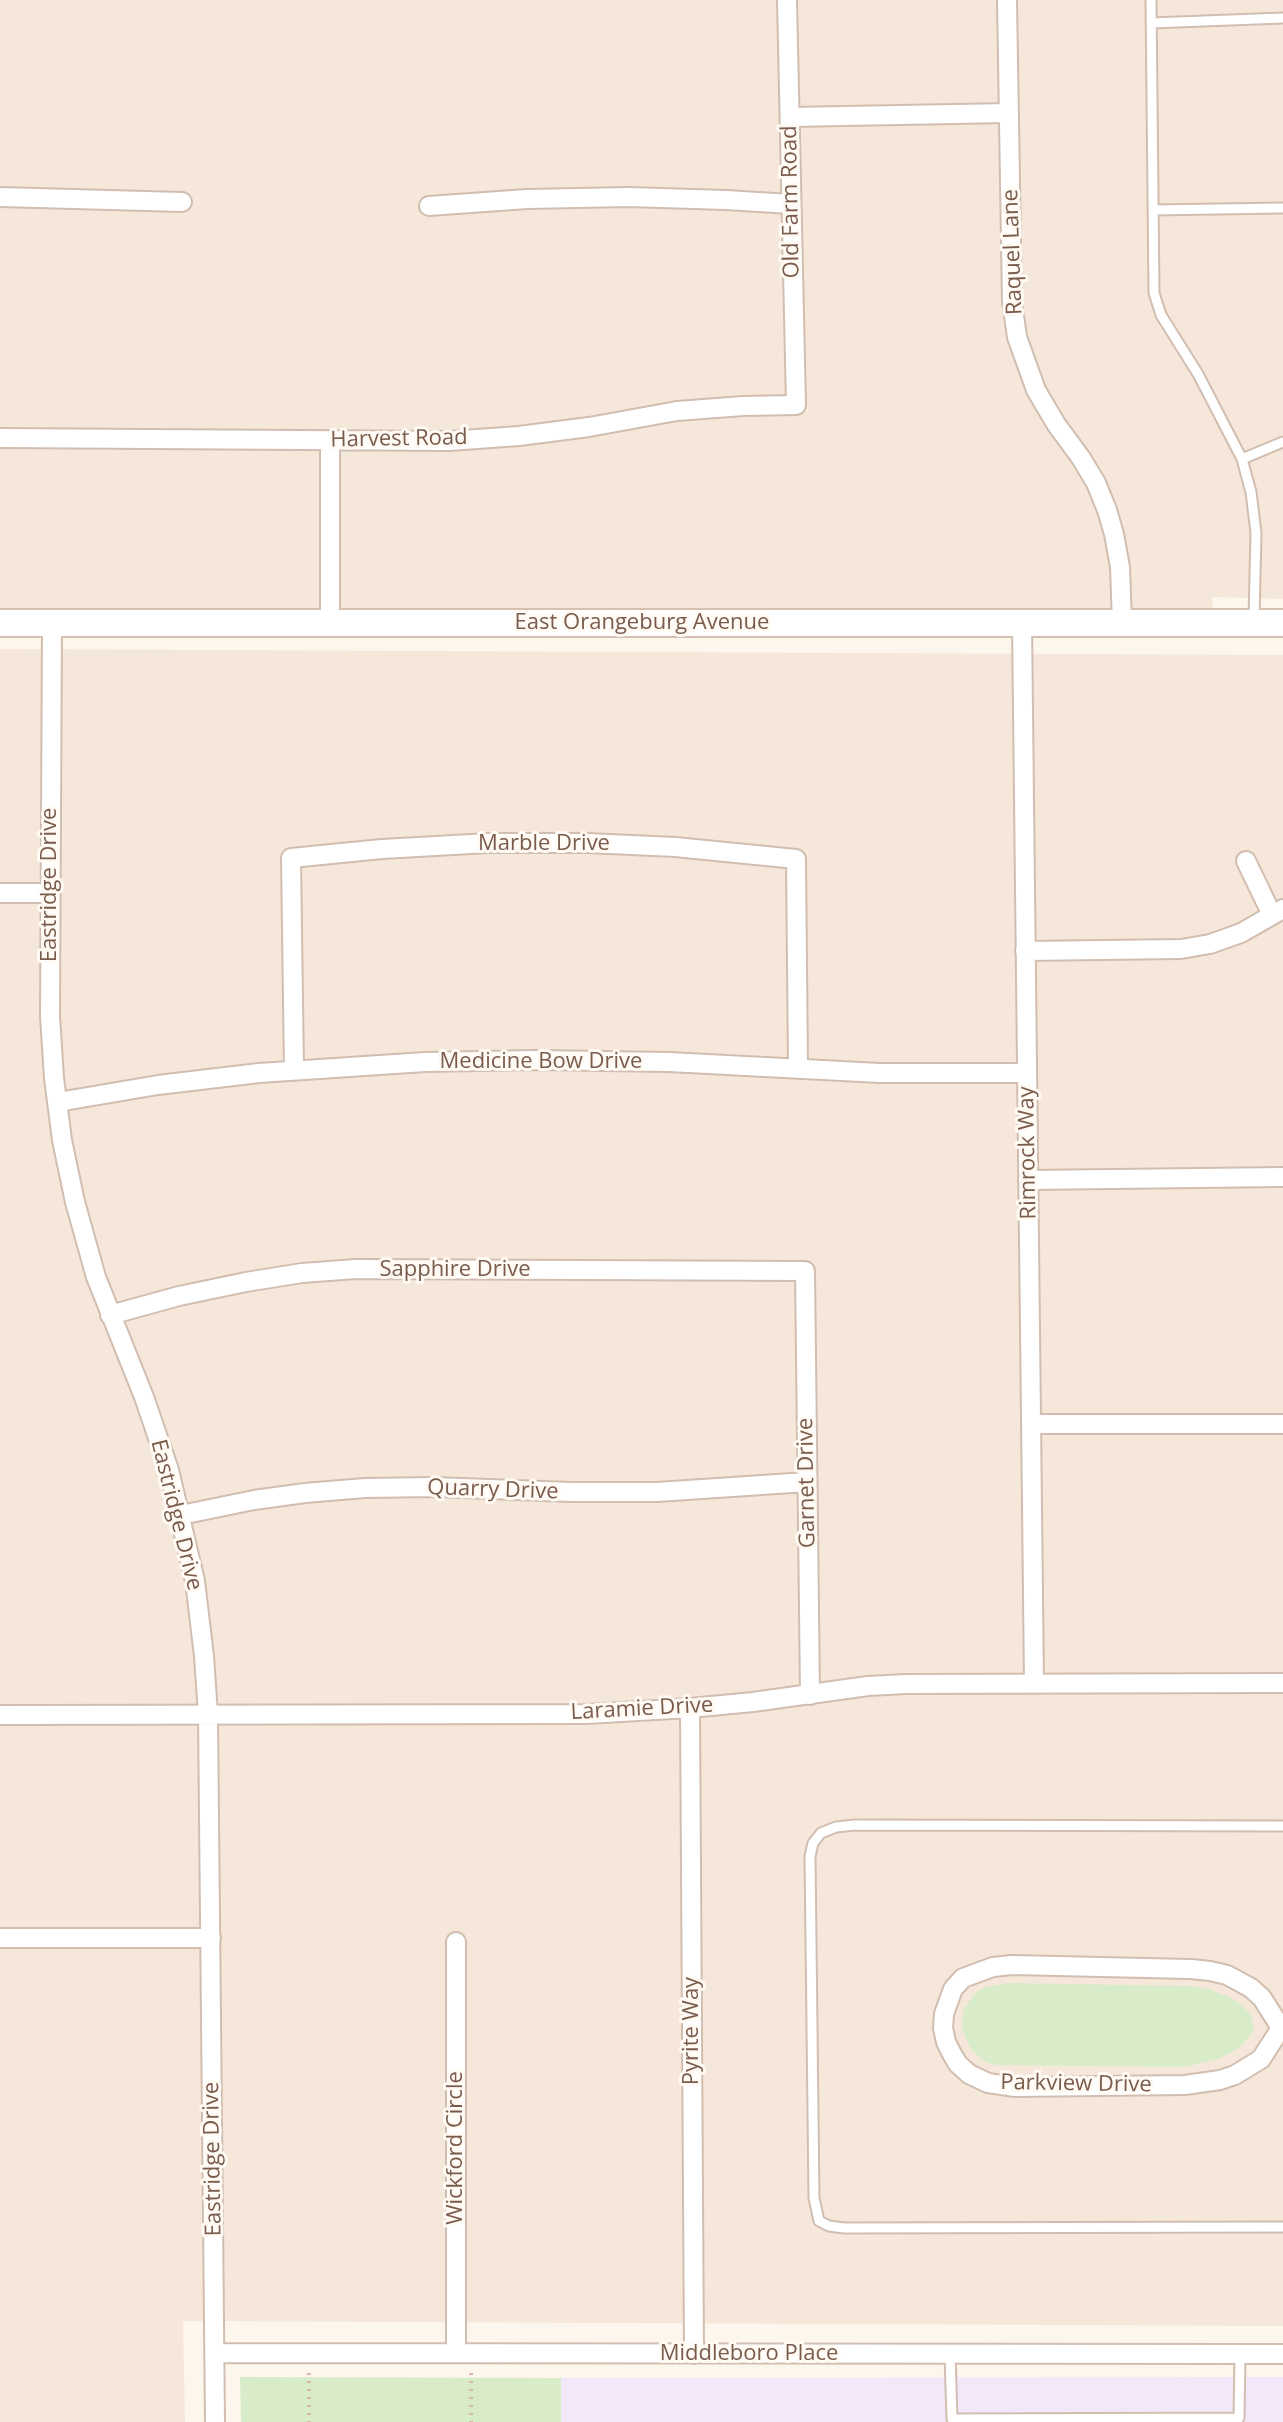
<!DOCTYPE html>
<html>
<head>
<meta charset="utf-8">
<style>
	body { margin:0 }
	canvas { display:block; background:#fdf6ec }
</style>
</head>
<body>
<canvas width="1283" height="2422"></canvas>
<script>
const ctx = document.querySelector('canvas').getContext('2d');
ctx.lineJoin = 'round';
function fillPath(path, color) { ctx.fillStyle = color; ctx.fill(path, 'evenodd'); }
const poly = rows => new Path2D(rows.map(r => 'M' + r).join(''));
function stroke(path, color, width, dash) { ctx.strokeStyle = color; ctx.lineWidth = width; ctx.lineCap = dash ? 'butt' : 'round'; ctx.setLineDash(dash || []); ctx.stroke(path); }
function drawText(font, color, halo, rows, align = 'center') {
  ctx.font = font + ' "Open Sans",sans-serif'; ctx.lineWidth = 6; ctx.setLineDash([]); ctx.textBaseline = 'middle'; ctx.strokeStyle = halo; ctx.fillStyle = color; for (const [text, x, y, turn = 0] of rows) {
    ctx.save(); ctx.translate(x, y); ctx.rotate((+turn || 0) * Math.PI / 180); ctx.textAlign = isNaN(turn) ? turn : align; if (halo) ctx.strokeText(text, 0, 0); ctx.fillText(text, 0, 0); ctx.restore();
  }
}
const residential = poly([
	[0,0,1283,0,1283,599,1212,597,1214,615,0,612],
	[0,649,1283,655,1283,2326,183,2321,185,2422,0,2422]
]);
const education = poly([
	[1283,2377,1283,2422,561,2422,561,2378]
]);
const green = poly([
	[1007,1983,1191,1986,1211,1990,1231,1998,1244,2007,1251,2015,1254,2027,1252,2033,1240,2047,1230,2053,1218,2059,1185,2067,996,2065,985,2062,970,2048,962,2029,962,2019,964,2009,976,1992,986,1987],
	[240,2377,561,2378,561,2422,241,2422]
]);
const path = poly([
	[309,2373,309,2422],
	[471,2373,471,2422]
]);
const lane = poly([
	[1151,0,1154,293,1161,315,1198,374,1242,459,1251,492,1256,533,1254,619],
	[1151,23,1283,18],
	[1153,210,1283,208],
	[1242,459,1283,442],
	[1283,1826,855,1825,836,1827,821,1833,813,1843,810,1856,814,2198,819,2221,829,2226,844,2228,1283,2227],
	[950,2354,952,2419,1239,2418,1240,2355]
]);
const street = poly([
	[1007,0,1012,302,1017,337,1036,390,1056,424,1081,458,1096,483,1107,510,1114,534,1120,567,1122,623],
	[790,117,1009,113],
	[0,197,182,202],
	[429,206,527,199,628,197,726,200,791,204],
	[0,438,449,441,519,436,589,427,677,411,743,406,796,405,787,0],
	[330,440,330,623],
	[1022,622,1034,1683],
	[52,623,50,1016,54,1078,62,1140,75,1202,96,1277,144,1397,169,1470,195,1581,204,1656,208,1715,215,2422],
	[1246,861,1272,915],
	[0,893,50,893],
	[1025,951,1181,949,1210,944,1241,933,1283,909],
	[294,1070,291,858,382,849,489,843,587,843,675,847,796,859,798,1068],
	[58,1102,158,1085,259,1073,425,1062,536,1060,669,1062,880,1073,1027,1073],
	[1028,1180,1283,1177],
	[110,1315,179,1296,246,1282,302,1273,356,1269,805,1271,810,1695],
	[1031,1424,1283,1424],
	[181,1515,254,1500,305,1493,365,1488,434,1487,571,1492,657,1492,807,1482],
	[690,1708,694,2354],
	[0,1715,587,1714,690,1708,753,1702,868,1686,906,1684,1283,1683],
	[0,1938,211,1938],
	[1012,1965,1191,1969,1210,1971,1227,1975,1251,1988,1262,1998,1281,2028,1261,2059,1235,2075,1220,2080,1185,2085,1015,2087,988,2083,969,2074,958,2064,952,2054,946,2042,943,2028,944,2014,953,1989,963,1978,993,1967,1012,1965],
	[215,2353,1283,2354],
	[456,2353,456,1942]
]);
const secondary = poly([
	[0,623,1283,623]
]);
const streetNames = [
	["Old Farm Road",791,202,-91],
	["Raquel Lane",1013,252,-92],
	["Harvest Road",399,439,-1],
	["East Orangeburg Avenue",642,623],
	["Marble Drive",544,844],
	["Eastridge Drive",50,885,-90],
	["Medicine Bow Drive",541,1062],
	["Rimrock Way",1028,1153,-91],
	["Sapphire Drive",455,1270],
	["Garnet Drive",807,1483,-91],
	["Quarry Drive",493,1490,2],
	["Eastridge Drive",176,1515,76],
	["Laramie Drive",642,1709,-3],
	["Pyrite Way",692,2031,-90],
	["Parkview Drive",1076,2084,1],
	["Wickford Circle",456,2148,-90],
	["Eastridge Drive",213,2159,-91],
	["Middleboro Place",749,2354]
];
fillPath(residential, '#f5e8da');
fillPath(education, '#f3e8fa');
fillPath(green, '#d8ecc9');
stroke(lane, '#d1beb0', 13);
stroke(street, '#d1beb0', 22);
stroke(secondary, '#d6c0b0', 30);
stroke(path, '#d9b8a5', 4, [2, 6]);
stroke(lane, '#fff', 9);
stroke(street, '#fff', 18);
stroke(secondary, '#fff', 26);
drawText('22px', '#7a5c4d', '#fffaf3', streetNames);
</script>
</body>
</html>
